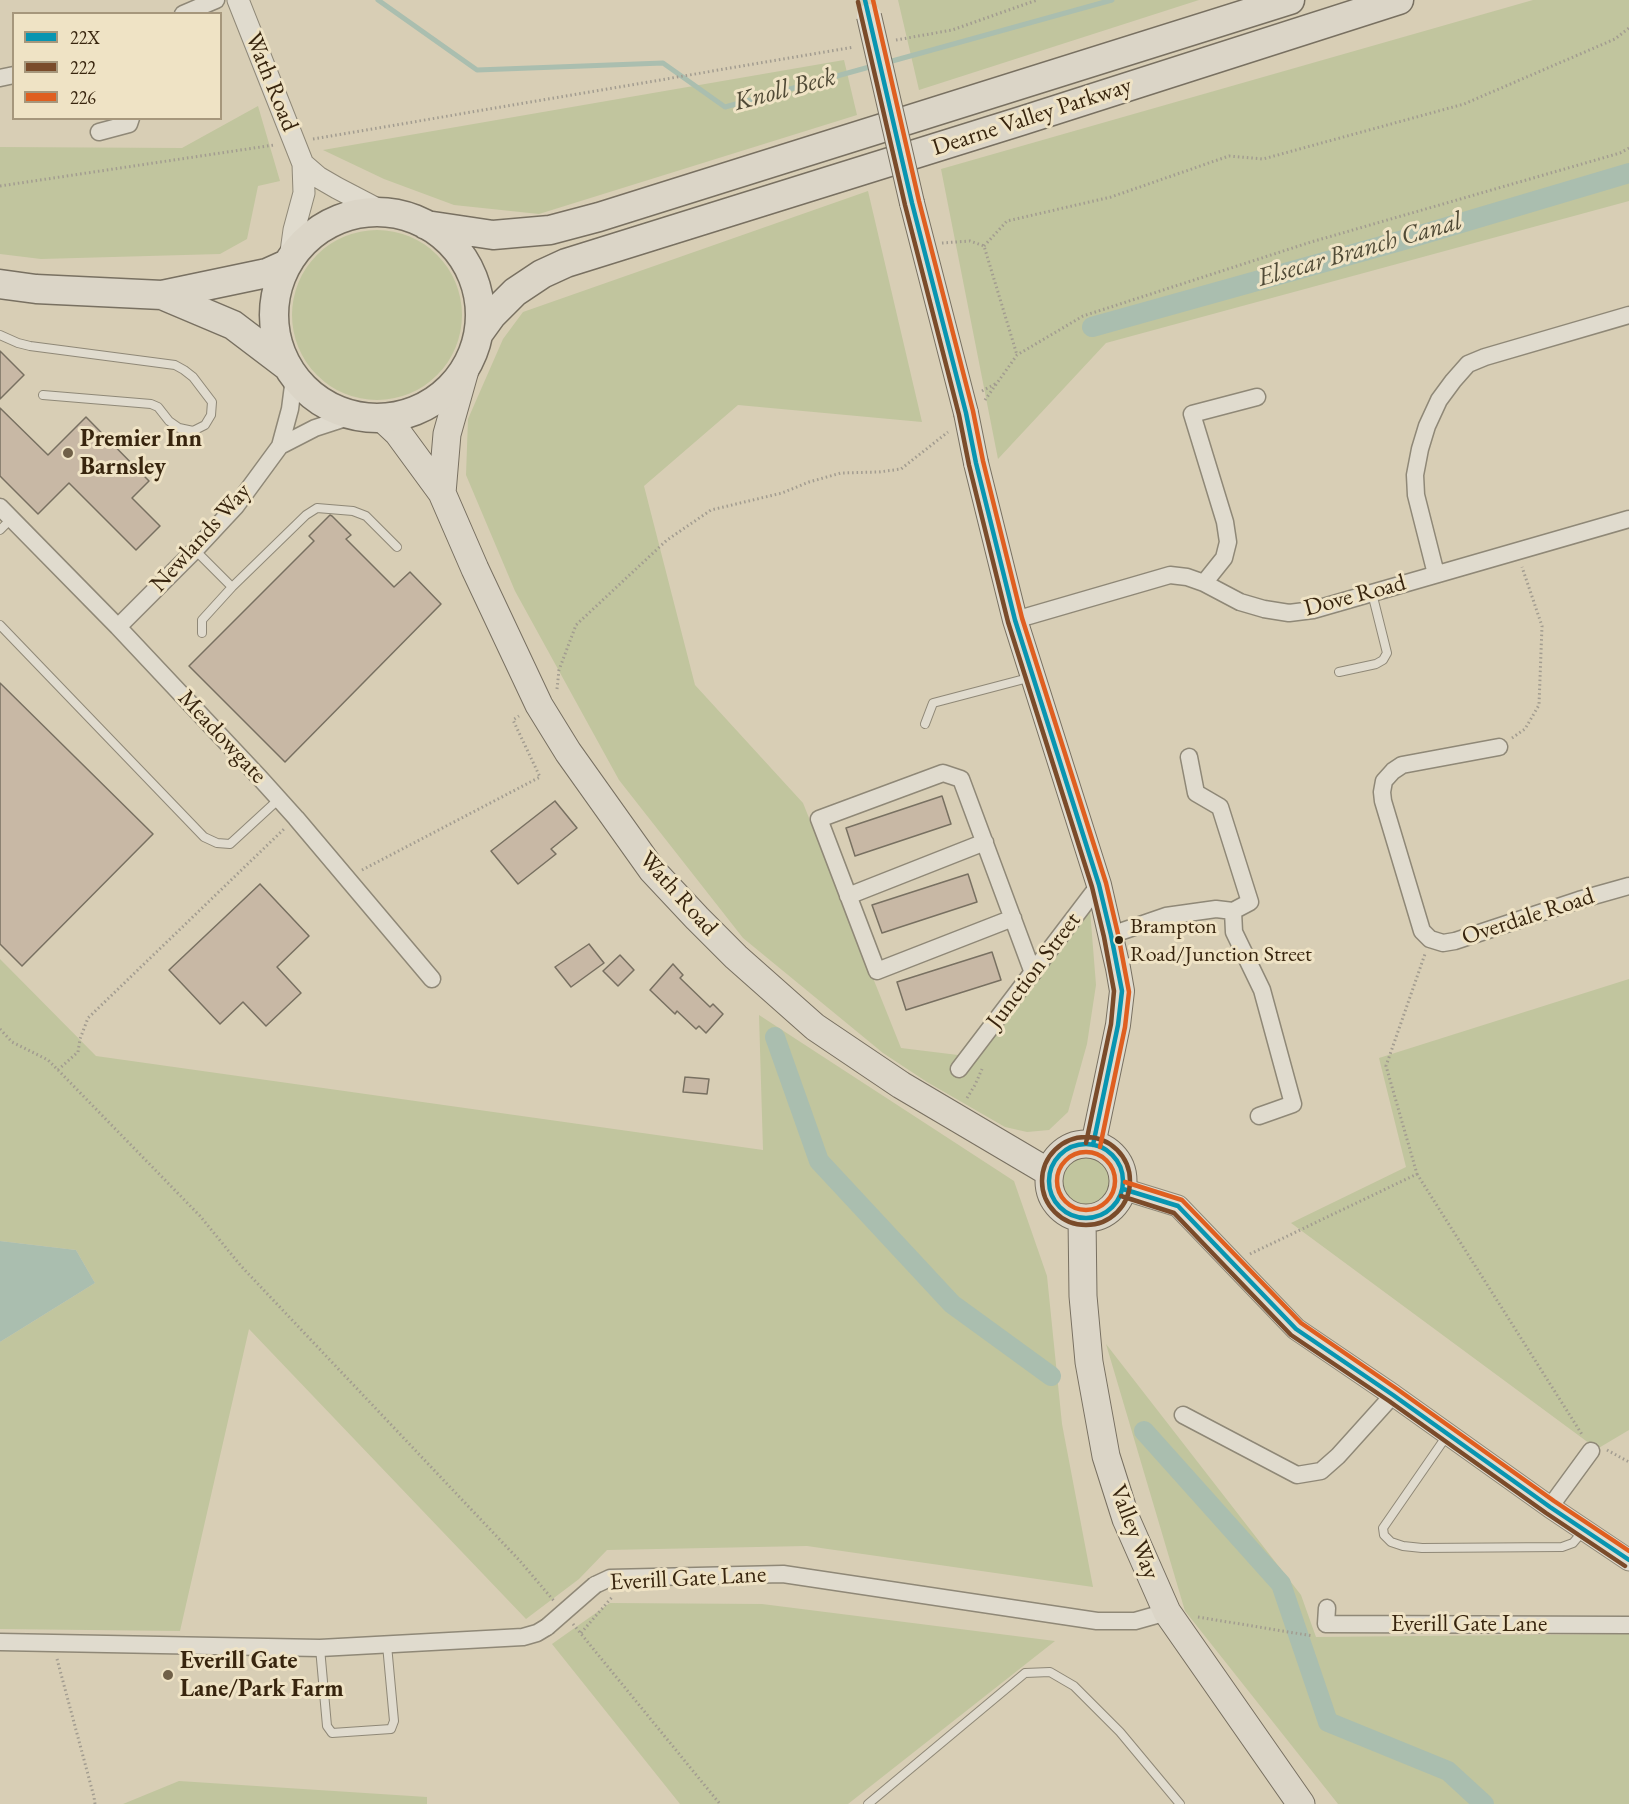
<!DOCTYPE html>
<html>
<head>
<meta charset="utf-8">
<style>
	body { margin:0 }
	#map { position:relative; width:1629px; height:1804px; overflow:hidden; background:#d8ceb5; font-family:"EB Garamond",serif }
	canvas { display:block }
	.legend { position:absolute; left:12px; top:12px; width:210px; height:108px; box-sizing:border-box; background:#efe3c5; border:2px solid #a6977c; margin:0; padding:8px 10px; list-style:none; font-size:18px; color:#38250e }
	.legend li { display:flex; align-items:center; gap:12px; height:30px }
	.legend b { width:30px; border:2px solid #a6977c }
</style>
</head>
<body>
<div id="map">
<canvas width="1629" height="1804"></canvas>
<ul class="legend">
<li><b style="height:8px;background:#0895b1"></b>22X</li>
<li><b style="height:8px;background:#7a4b2a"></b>222</li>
<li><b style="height:8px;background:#df5f20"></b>226</li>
</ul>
</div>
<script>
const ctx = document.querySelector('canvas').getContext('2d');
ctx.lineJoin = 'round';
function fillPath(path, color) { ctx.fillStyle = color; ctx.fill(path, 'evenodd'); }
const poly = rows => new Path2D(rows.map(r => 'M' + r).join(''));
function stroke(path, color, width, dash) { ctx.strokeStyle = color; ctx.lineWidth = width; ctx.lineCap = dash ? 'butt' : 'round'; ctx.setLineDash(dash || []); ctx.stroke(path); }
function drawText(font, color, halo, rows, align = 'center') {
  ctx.font = font + ' "EB Garamond",serif'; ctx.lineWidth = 6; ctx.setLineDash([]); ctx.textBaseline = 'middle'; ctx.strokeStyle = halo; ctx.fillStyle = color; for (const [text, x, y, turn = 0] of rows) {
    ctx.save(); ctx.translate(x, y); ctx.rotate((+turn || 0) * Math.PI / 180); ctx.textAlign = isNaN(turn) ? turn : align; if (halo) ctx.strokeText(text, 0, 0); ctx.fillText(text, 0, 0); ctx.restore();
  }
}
const green = poly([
	[898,0,1199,0,919,90],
	[1533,0,1629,0,1629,201,1106,343,998,459,941,169],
	[844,60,857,115,539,214,454,205,384,179,323,150],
	[258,106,280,181,258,186,247,239,220,254,41,259,0,254,0,147,182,148],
	[868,191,922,422,738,405,644,486,695,685,803,803,901,1048,958,1055,1088,885,1096,985,1087,1044,1068,1112,1049,1130,1027,1132,1005,1127,927,1082,883,1053,743,938,619,780,515,591,466,475,468,419,503,339,523,312],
	'292 315a85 85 0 1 1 170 0a85 85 0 1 1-170 0Z',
	[0,959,96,1056,763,1150,759,1015,1014,1181,1047,1276,1062,1424,1093,1587,807,1546,607,1550,579,1579,526,1619,249,1329,180,1631,0,1629,0,1342,95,1283,76,1250,0,1241],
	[1629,979,1629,1430,1597,1449,1291,1223,1406,1167,1379,1058],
	'1060 1182a26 26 0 1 1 52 0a26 26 0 1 1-52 0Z',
	[1106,1344,1301,1595,1316,1637,1629,1634,1629,1804,1338,1804,1185,1611],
	[610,1603,762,1604,1055,1641,848,1804,680,1804,552,1644],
	[179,1781,427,1797,427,1804,123,1804]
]);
const water = poly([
	[0,1241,76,1250,95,1283,0,1342]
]);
const stream = poly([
	[378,0,477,70,663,63,725,107,873,66],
	[885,63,1112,0]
]);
const canal = poly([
	[1092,327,1407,239,1629,173],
	[775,1037,819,1161,952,1304,1051,1376],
	[1144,1431,1281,1584,1328,1722,1448,1771,1484,1804]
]);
const building = poly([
	[0,351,24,375,0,399,0,351],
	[0,408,48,455,86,417,149,481,132,498,160,526,136,550,69,483,38,514,0,476,0,408],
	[330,515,332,516,351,535,346,539,394,587,410,572,441,604,285,762,189,666,314,541,309,536,330,515],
	[0,683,153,834,22,966,0,944,0,683],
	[942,796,951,824,855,856,846,828,942,796],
	[555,801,577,828,551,849,556,854,518,884,491,851,555,801],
	[968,874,977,902,882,933,872,905,968,874],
	[260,884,309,936,277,967,301,993,266,1026,243,1002,220,1024,169,970,260,884],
	[589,944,604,963,571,987,555,967,589,944],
	[992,952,1001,980,906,1010,897,982,992,952],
	[620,955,634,970,618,986,603,971,620,955],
	[673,964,683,975,680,978,710,1007,713,1004,723,1014,706,1033,699,1026,696,1029,677,1011,675,1014,650,990,673,964],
	[685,1077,709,1079,707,1094,683,1092,685,1077]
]);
const path = poly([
	[896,40,952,30,1037,0],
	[313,139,854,47],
	[0,186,274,145],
	[942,243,970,241,984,246,1017,355],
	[984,246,1007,221,1111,197,1229,156,1263,159,1464,104,1615,39,1629,28],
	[982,391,997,383],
	[985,400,1017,355,1083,316,1311,242,1620,153,1629,148],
	[557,689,559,670,576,625,667,540,711,510,782,493,809,482,841,473,879,472,901,469,948,432],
	[1512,738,1525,729,1539,705,1542,626,1522,567],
	[362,870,540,777,513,720,519,716],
	[0,1029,12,1042,48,1060,58,1070,200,1216,241,1266,520,1561,554,1601],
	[58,1070,78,1052,80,1039,88,1018,284,829],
	[967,1098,975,1085,982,1069],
	[1417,1174,1583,1436],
	[1250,1254,1417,1174,1386,1066,1425,954],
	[1607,1450,1629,1462],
	[1198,1617,1313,1636],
	[573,1624,720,1804],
	[581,1633,613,1596],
	[57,1659,94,1797,95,1804]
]);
const service = poly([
	[0,335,18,343,30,346,175,365,184,370,193,377,212,402,211,415,205,425,193,431,179,428,169,421,158,407,151,404,43,395],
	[0,530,11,519],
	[195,550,232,587],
	[0,625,204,837,217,843,230,844,279,799],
	[202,633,202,620,232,587,306,515,317,508,353,511,366,516,397,547],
	[1339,672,1376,664,1383,660,1387,653,1372,593],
	[925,724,933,703,1032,677],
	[1448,1434,1383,1528,1384,1535,1391,1542,1403,1546,1422,1548,1562,1547,1573,1543,1584,1530],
	[320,1648,327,1726,332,1733,391,1729,394,1721,387,1645],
	[868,1804,1025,1673,1050,1672,1074,1686,1120,1732,1180,1804]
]);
const minor = poly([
	[183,14,216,0],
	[0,78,14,75],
	[99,132,129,124,131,118],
	[280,446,315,428,352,416],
	[0,507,118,627,259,777,296,818,432,979],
	[1436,574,1416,495,1415,475,1420,449,1427,426,1439,400,1453,381,1468,364,1485,357,1629,315],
	[1204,583,1224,558,1228,542,1225,522,1192,414,1257,397],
	[1015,620,1170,575,1187,577,1204,583,1240,602,1264,609,1289,613,1313,610,1629,519],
	[118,627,195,550,236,506,280,446,290,409,294,378],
	[1499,747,1402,765,1393,771,1384,781,1382,792,1383,801,1422,931,1430,939,1443,943,1455,941,1579,900,1629,886],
	[1189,757,1196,793,1220,807,1250,902,1233,911],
	[848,896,985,842],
	[1233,911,1234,932,1262,990,1293,1104,1259,1116],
	[1013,918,877,971,819,819,943,773,961,779,1033,973],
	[1111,935,1166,916,1216,909,1233,911],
	[959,1069,1099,885],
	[1183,1415,1297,1475,1321,1471,1338,1456,1393,1395],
	[1550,1507,1591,1451],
	[595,1585,610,1578,783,1574,1097,1621,1135,1621,1167,1612],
	[1327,1608,1326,1624,1629,1625],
	[0,1642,320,1648,523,1637,537,1633,547,1627]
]);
const tertiary = poly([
	[238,0,303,164,304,193,294,230,290,259],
	[303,164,318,177,337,188,383,212],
	[1123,1189,1178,1206,1296,1329,1393,1395,1550,1507,1629,1560]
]);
const secondary = poly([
	[912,203,966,413],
	[976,463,1015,620,1099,885,1118,968,1122,991,1118,1025,1093,1145]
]);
const primary = poly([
	[382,418,398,433,442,493,475,569,539,705,568,752,652,870,697,918,736,957,815,1027,901,1085,1050,1173],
	[442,493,447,434,465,370],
	'1049 1181a37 37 0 1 1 74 0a37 37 0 1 1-74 0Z',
	[1082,1218,1083,1296,1089,1362,1106,1456,1126,1519,1167,1612,1301,1804]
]);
const trunk = poly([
	'274 315a103 103 0 1 1 206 0a103 103 0 1 1-206 0Z',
	[426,225,493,235,550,230,599,217,1290,0],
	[0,284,36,289,162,295,267,273,287,264],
	[162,295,233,325,287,366],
	[479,333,492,315,515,292,542,274,566,263,1021,121,1399,0]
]);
const minorBridge = poly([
	[547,1627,595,1585]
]);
const secondaryBridge = poly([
	[869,16,912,203],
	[966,413,976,463]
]);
const bus1 = poly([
	[865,0,912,203,966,413,976,463,1015,620,1099,885,1111,935,1122,991,1118,1025,1093,1145],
	'1049 1181a37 37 0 1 1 74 0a37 37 0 1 1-74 0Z',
	[1123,1189,1178,1206,1296,1329,1393,1395,1550,1507,1629,1560]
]);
const bus2 = poly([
	[858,2,905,205,959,415,969,465,1008,622,1092,887,1104,937,1114,991,1111,1024,1086,1143],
	'1042 1181a44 44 0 1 1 88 0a44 44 0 1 1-88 0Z',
	[1121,1196,1174,1213,1291,1335,1389,1401,1546,1513,1625,1566]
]);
const bus3 = poly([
	[873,0,919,201,973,411,983,461,1022,618,1106,883,1118,934,1129,992,1125,1027,1100,1147],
	'1057 1181a29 29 0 1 1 58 0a29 29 0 1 1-58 0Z',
	[1125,1182,1182,1200,1301,1323,1397,1389,1554,1501,1629,1551]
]);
const markers = [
	[68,453,6,"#706048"],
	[1119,940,5,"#38250e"],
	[168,1675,6,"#706048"]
];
const busNames = [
	["Brampton",1130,927],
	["Road/Junction Street",1130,955]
];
const streetNames = [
	["Wath Road",271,82,68],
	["Dearne Valley Parkway",1032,117,-18],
	["Newlands Way",201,538,-48],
	["Dove Road",1355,596,-15],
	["Meadowgate",222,737,47],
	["Wath Road",678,894,48],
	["Overdale Road",1528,917,-18],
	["Junction Street",1034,971,-53],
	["Valley Way",1134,1532,69],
	["Everill Gate Lane",688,1579,-3],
	["Everill Gate Lane",1469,1624]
];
const poiNames = [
	["Premier Inn",80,439],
	["Barnsley",80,467],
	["Everill Gate",180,1661],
	["Lane/Park Farm",180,1689]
];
const waterNames = [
	["Knoll Beck",785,90,-15],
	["Elsecar Branch Canal",1360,250,-16]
];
fillPath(green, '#c1c59e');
fillPath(water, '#aabeaf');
stroke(stream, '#aabeaf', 5);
stroke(canal, '#aabeaf', 20);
fillPath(building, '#c8b8a5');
stroke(building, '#787061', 1.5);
stroke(service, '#8f8877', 10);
stroke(minor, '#8f8877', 19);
stroke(tertiary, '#8f8877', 23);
stroke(secondary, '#787061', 26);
stroke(primary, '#787061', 29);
stroke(trunk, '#787061', 31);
stroke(path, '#a29c90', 3, [1.5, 3]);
stroke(service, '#e0dbce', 8);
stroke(minor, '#e0dbce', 16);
stroke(tertiary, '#e0dbce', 21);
stroke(secondary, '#e0dbce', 24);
stroke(primary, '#dbd5c7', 27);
stroke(trunk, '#dbd5c7', 28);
stroke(minorBridge, '#8f8877', 19, []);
stroke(secondaryBridge, '#787061', 26, []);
stroke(minorBridge, '#e0dbce', 16);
stroke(secondaryBridge, '#e0dbce', 24);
stroke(bus1, '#0895b1', 4.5);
stroke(bus2, '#7a4b2a', 4.5);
stroke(bus3, '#df5f20', 4.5);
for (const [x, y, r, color] of markers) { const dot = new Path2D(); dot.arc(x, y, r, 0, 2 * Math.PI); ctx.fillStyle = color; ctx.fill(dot); stroke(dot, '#efe3c5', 2); }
drawText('22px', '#38250e', '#efe3c5', busNames, 'left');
drawText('24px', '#38250e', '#efe3c5', streetNames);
drawText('bold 24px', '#38250e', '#efe3c5', poiNames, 'left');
drawText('italic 26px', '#504a36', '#efe3c5', waterNames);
</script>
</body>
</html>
